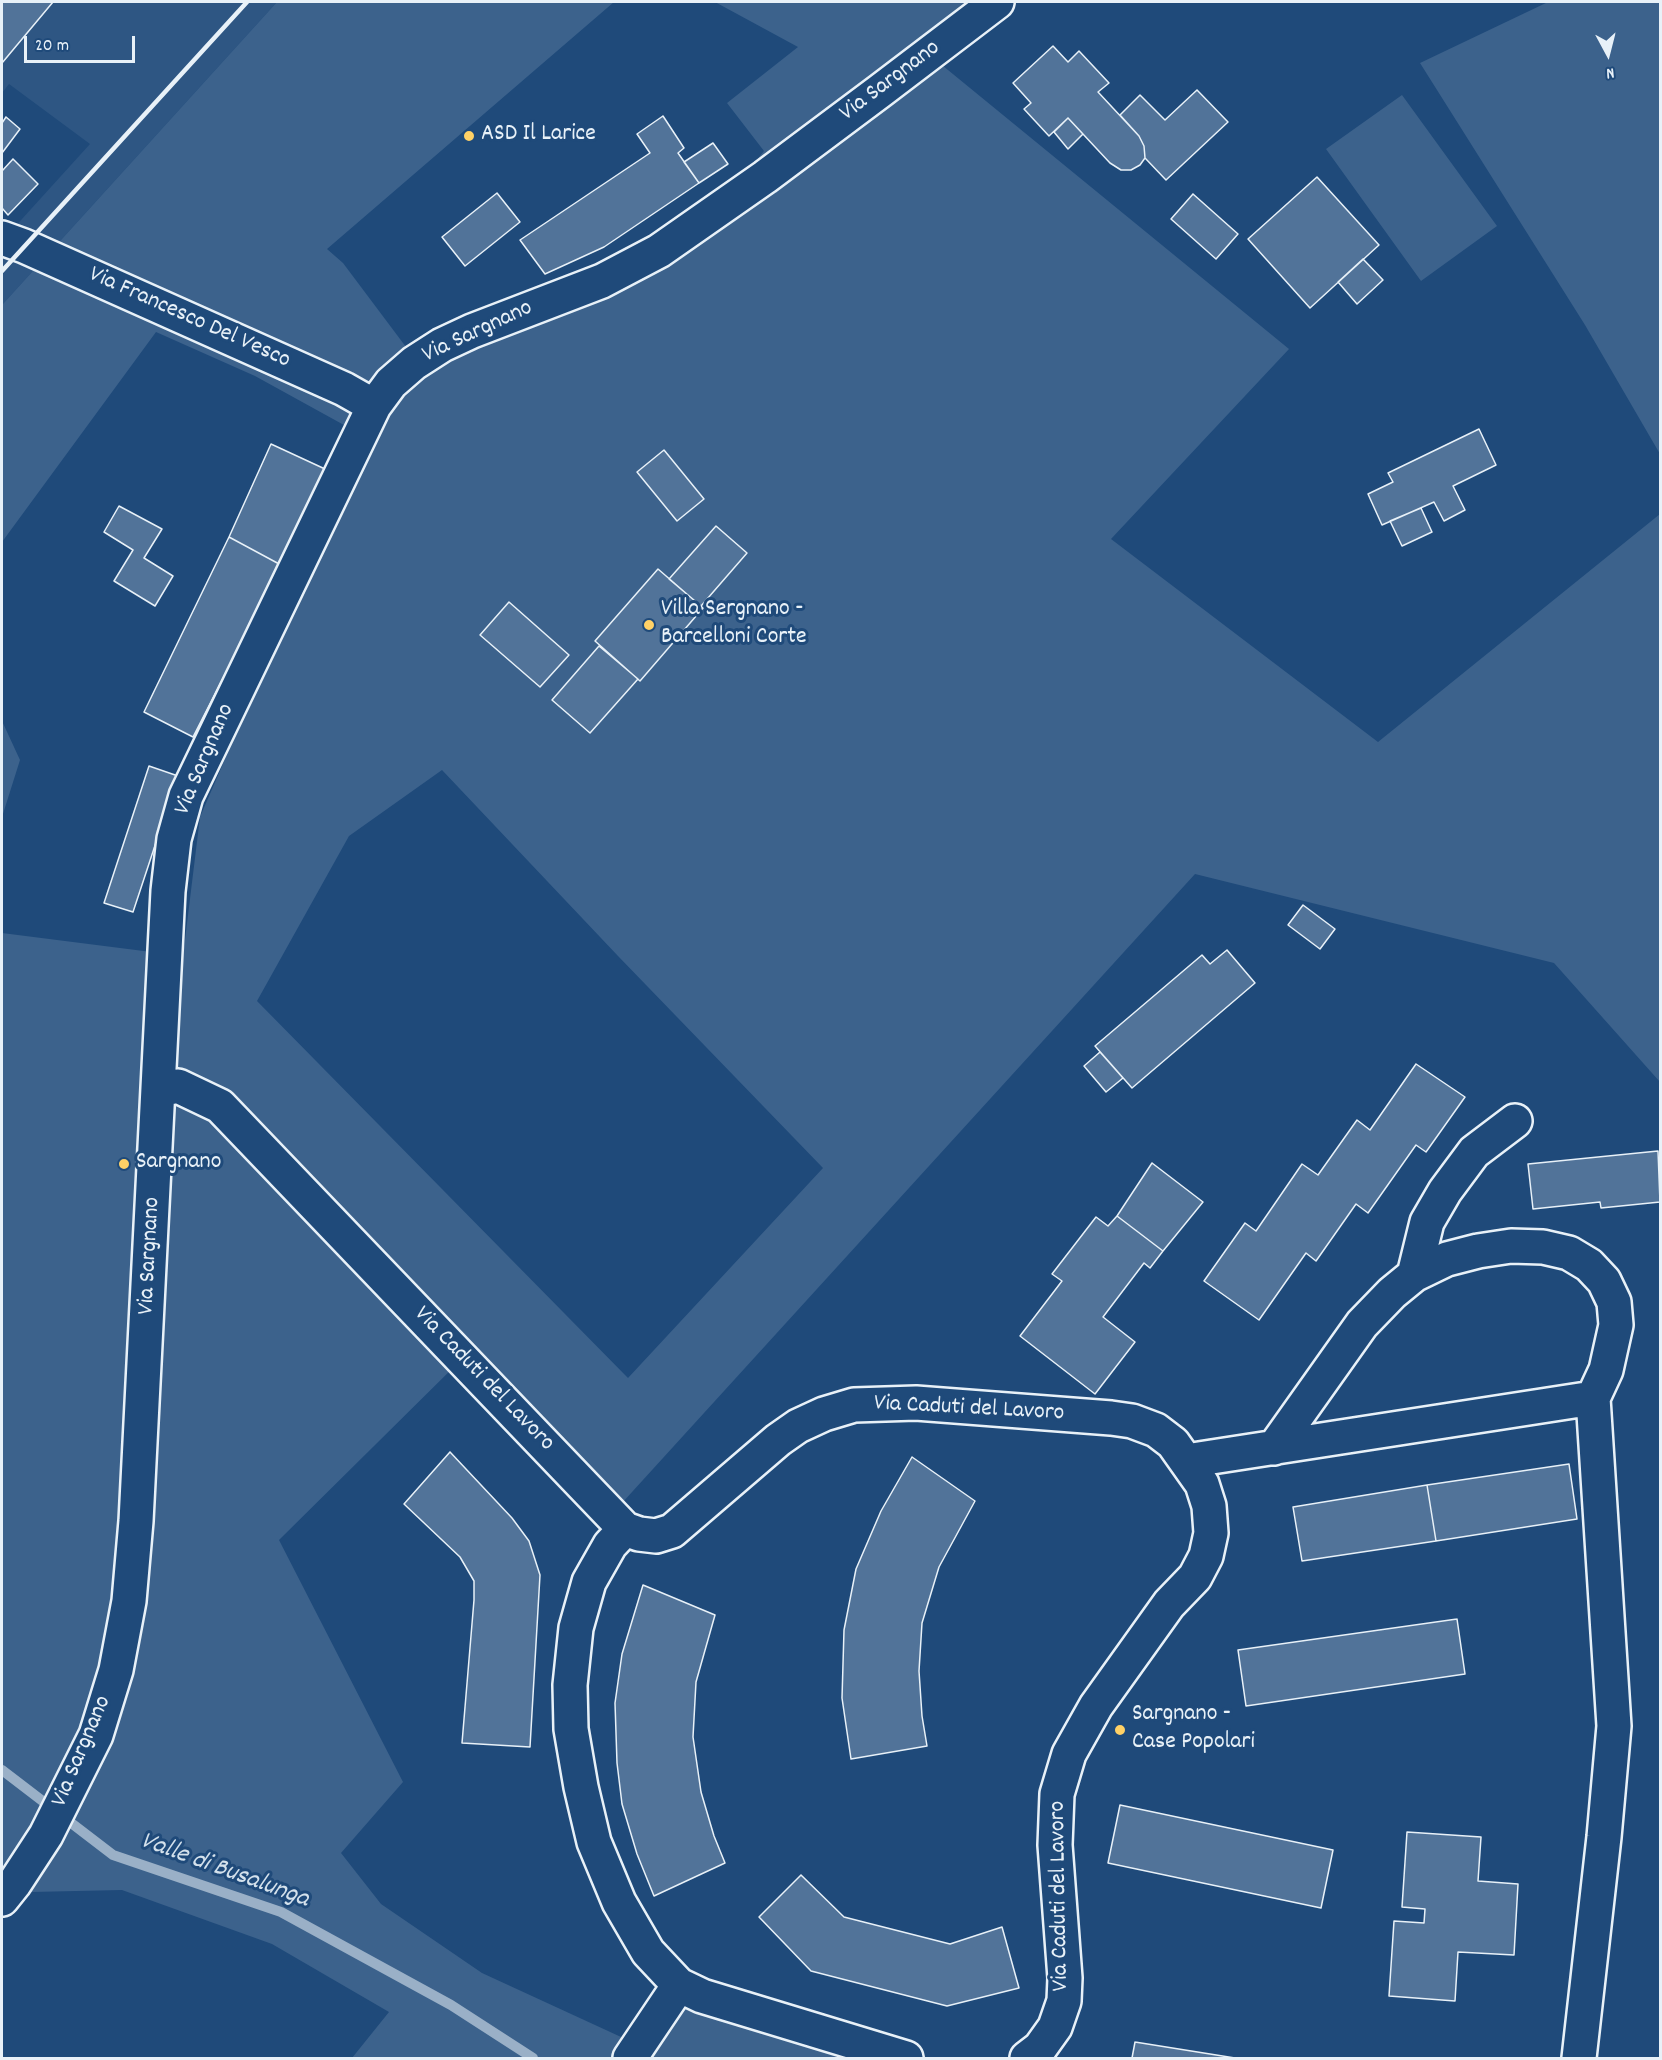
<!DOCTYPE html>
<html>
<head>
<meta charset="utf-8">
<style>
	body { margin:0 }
	#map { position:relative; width:1662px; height:2060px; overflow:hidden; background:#1f4a7a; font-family:Dekko,sans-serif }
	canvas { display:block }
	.frame { position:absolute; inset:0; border:3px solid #e8f1f8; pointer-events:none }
	.north { position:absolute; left:1578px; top:24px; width:60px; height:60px; -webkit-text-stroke:4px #1f4a7a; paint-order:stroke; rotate:173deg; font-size:16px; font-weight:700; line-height:24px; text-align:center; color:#e8f1f8 }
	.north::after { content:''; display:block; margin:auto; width:21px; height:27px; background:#e8f1f8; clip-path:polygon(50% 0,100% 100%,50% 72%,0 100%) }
	.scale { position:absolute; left:24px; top:36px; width:111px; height:27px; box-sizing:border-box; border:3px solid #e8f1f8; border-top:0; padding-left:8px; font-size:18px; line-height:21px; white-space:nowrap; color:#e8f1f8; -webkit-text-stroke:4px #1f4a7a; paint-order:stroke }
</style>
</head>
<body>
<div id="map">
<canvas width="1662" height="2060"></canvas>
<div class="frame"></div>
<div class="north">N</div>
<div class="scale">20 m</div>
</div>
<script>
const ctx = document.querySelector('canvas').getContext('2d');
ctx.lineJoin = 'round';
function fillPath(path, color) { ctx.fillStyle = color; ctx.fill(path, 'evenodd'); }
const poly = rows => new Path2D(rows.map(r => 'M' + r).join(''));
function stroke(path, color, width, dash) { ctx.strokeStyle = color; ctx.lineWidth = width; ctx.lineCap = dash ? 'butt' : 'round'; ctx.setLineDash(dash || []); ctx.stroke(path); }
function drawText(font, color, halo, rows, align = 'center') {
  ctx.font = font + ' Dekko,sans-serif'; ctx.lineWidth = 6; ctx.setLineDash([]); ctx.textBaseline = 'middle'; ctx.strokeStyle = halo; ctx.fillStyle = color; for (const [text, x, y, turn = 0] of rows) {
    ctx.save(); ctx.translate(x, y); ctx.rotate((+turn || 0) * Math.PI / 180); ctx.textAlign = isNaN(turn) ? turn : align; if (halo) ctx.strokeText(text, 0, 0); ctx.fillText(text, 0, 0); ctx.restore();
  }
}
const built = poly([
	[2,2,277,2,2,305,2,241,90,144,9,84,2,93]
]);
const green = poly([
	[277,2,614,2,327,249,343,263,412,355,620,263,743,177,764,151,727,103,798,47,715,2,976,2,965,6,915,43,1289,349,1111,539,1378,742,1660,514,1660,1082,1554,963,1195,874,622,1503,468,1353,279,1540,403,1782,341,1853,381,1904,482,1973,645,2048,681,2000,873,2058,352,2058,389,2012,272,1944,122,1890,31,1892,2,1917,2,933,183,956,200,817,290,609,353,430,255,376,156,332,2,542,2,305],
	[442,770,618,956,823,1168,628,1378,257,1001,349,836],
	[1548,2,1660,2,1660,454,1585,325,1420,63],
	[1402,95,1497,226,1421,281,1326,149],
	[2,721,20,760,2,817]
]);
const stream = poly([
	[2,1770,113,1855,281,1912,451,2005,533,2058]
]);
const building = poly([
	[2,2,53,2,2,63,2,2],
	[1053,46,1068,62,1079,51,1109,83,1098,92,1139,136,1144,146,1145,158,1140,165,1131,170,1121,170,1110,163,1068,118,1049,136,1024,109,1031,103,1013,83,1053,46],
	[1197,90,1228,122,1166,180,1145,158,1144,146,1139,136,1120,115,1140,95,1165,120,1197,90],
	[663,116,684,148,678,153,699,183,604,247,545,274,520,240,650,153,637,134,663,116],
	[6,117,20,129,2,153,2,123,6,117],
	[1068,118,1083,134,1068,149,1054,132,1068,118],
	[713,143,728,164,699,183,684,162,713,143],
	[13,159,38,184,8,215,2,208,2,171,13,159],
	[1317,177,1379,245,1310,308,1248,239,1317,177],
	[497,193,520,222,465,266,442,237,497,193],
	[1193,194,1238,234,1216,259,1171,219,1193,194],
	[1363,259,1383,280,1357,304,1338,282,1363,259],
	[1479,429,1496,465,1453,486,1465,510,1444,521,1434,502,1382,525,1368,494,1393,482,1388,473,1479,429],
	[271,444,325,469,281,565,229,537,271,444],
	[664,450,704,499,677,521,637,472,664,450],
	[119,506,162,529,144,558,173,576,155,606,114,581,133,550,104,532,119,506],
	[1421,508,1432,532,1402,546,1390,521,1421,508],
	[716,526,747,553,701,606,669,579,716,526],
	[229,537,281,565,193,737,144,712,229,537],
	[658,569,703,608,640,681,595,641,658,569],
	[509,602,569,655,540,687,480,635,509,602],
	[599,646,638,679,590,733,552,700,599,646],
	[149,766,178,776,133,912,104,903,149,766],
	[1303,905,1335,929,1320,949,1288,925,1303,905],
	[1227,950,1255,983,1132,1088,1095,1046,1202,955,1210,964,1227,950],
	[1100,1052,1123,1078,1106,1092,1084,1066,1100,1052],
	[1416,1064,1465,1097,1426,1152,1416,1145,1368,1213,1356,1204,1316,1261,1306,1253,1259,1320,1204,1281,1245,1223,1256,1231,1302,1164,1318,1175,1357,1120,1370,1130,1416,1064],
	[1658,1151,1660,1202,1601,1208,1600,1202,1533,1209,1528,1164,1658,1151],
	[1152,1163,1203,1202,1163,1251,1117,1216,1152,1163],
	[1117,1216,1163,1251,1150,1268,1144,1263,1103,1317,1135,1342,1095,1394,1020,1336,1062,1281,1052,1274,1096,1217,1108,1226,1117,1216],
	[450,1452,512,1518,529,1541,540,1575,530,1747,462,1743,474,1600,474,1581,460,1557,404,1504,450,1452],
	[912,1457,975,1501,939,1567,922,1623,919,1671,922,1716,927,1746,851,1759,842,1698,844,1630,856,1569,881,1511,912,1457],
	[1569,1464,1577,1519,1436,1541,1427,1485,1569,1464],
	[1427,1485,1436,1541,1302,1561,1293,1507,1427,1485],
	[643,1585,715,1615,696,1682,693,1737,701,1792,714,1836,725,1863,654,1896,637,1854,622,1804,617,1763,615,1703,622,1654,643,1585],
	[1457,1619,1465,1674,1246,1706,1238,1650,1457,1619],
	[1120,1805,1333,1850,1321,1908,1108,1863,1120,1805],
	[1407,1832,1481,1837,1478,1881,1518,1884,1514,1955,1458,1952,1455,2001,1389,1996,1394,1921,1424,1923,1425,1909,1402,1907,1407,1832],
	[801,1875,844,1917,950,1944,1002,1927,1019,1988,947,2006,811,1971,759,1917,801,1875],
	[1135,2042,1235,2058,1132,2058,1135,2042]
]);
const minor = poly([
	[2,238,24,246,344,389,374,406],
	[159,1090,178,1086,220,1106,625,1529,639,1534,656,1536,672,1531,778,1440,798,1426,824,1414,854,1405,916,1403,1111,1418,1132,1421,1156,1430,1173,1443,1202,1484,1209,1506,1211,1533,1206,1556,1195,1577,1169,1604,1096,1706,1069,1754,1057,1794,1055,1845,1065,1978,1064,2001,1055,2027,1040,2048,1027,2058],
	[1414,1275,1427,1222,1445,1191,1474,1152,1515,1121],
	[1274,1448,1362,1324,1392,1293,1414,1275,1447,1259,1478,1251,1511,1246,1543,1247,1569,1253,1589,1265,1604,1281,1614,1302,1616,1325,1606,1370,1593,1398],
	[1186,1461,1593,1398,1614,1726,1604,1837,1579,2058],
	[625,1529,610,1545,589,1582,576,1628,570,1685,571,1729,581,1787,594,1842,619,1902,648,1952,679,1985,702,1996,906,2058],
	[2,1899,14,1884,46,1835,96,1735,116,1670,129,1601,136,1521,168,891,174,839,186,796,374,406,391,383,414,363,442,345,472,331,602,281,659,251,765,177,880,91,997,2],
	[630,2058,679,1985]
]);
const rail = poly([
	[2,271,247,2]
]);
const markers = [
	[469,136,6,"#ffd166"],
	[649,625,6,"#ffd166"],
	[124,1164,6,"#ffd166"],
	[1120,1730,6,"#ffd166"]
];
const streetNames = [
	["Via Sargnano",891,82,-37],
	["Via Francesco Del Vesco",189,319,24],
	["Via Sargnano",478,333,-25],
	["Via Sargnano",206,760,-67],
	["Via Sargnano",151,1256,-87],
	["Via Caduti del Lavoro",483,1380,46],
	["Via Caduti del Lavoro",969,1410,3],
	["Via Sargnano",83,1752,-67],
	["Via Caduti del Lavoro",1061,1896,-91]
];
const poiNames = [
	["ASD Il Larice",481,136],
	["Villa Sergnano -",661,611],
	["Barcelloni Corte",661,639],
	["Sargnano",136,1164],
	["Sargnano -",1132,1716],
	["Case Popolari",1132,1744]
];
const waterNames = [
	["Valle di Busalunga",224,1872,20]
];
fillPath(built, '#2e5683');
fillPath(green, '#3c628c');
stroke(stream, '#9ab0c7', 10);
fillPath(building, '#517399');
stroke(building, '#e8f1f8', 1.5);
stroke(minor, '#e8f1f8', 38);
stroke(minor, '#1f4a7a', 33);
stroke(rail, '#e8f1f8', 4.5);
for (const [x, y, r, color] of markers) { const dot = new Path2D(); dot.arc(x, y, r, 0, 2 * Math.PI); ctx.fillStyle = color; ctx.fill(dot); stroke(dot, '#1f4a7a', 2); }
drawText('24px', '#e8f1f8', '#1f4a7a', streetNames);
drawText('24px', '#e8f1f8', '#1f4a7a', poiNames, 'left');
drawText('italic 26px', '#d4e1ec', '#1f4a7a', waterNames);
</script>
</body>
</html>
